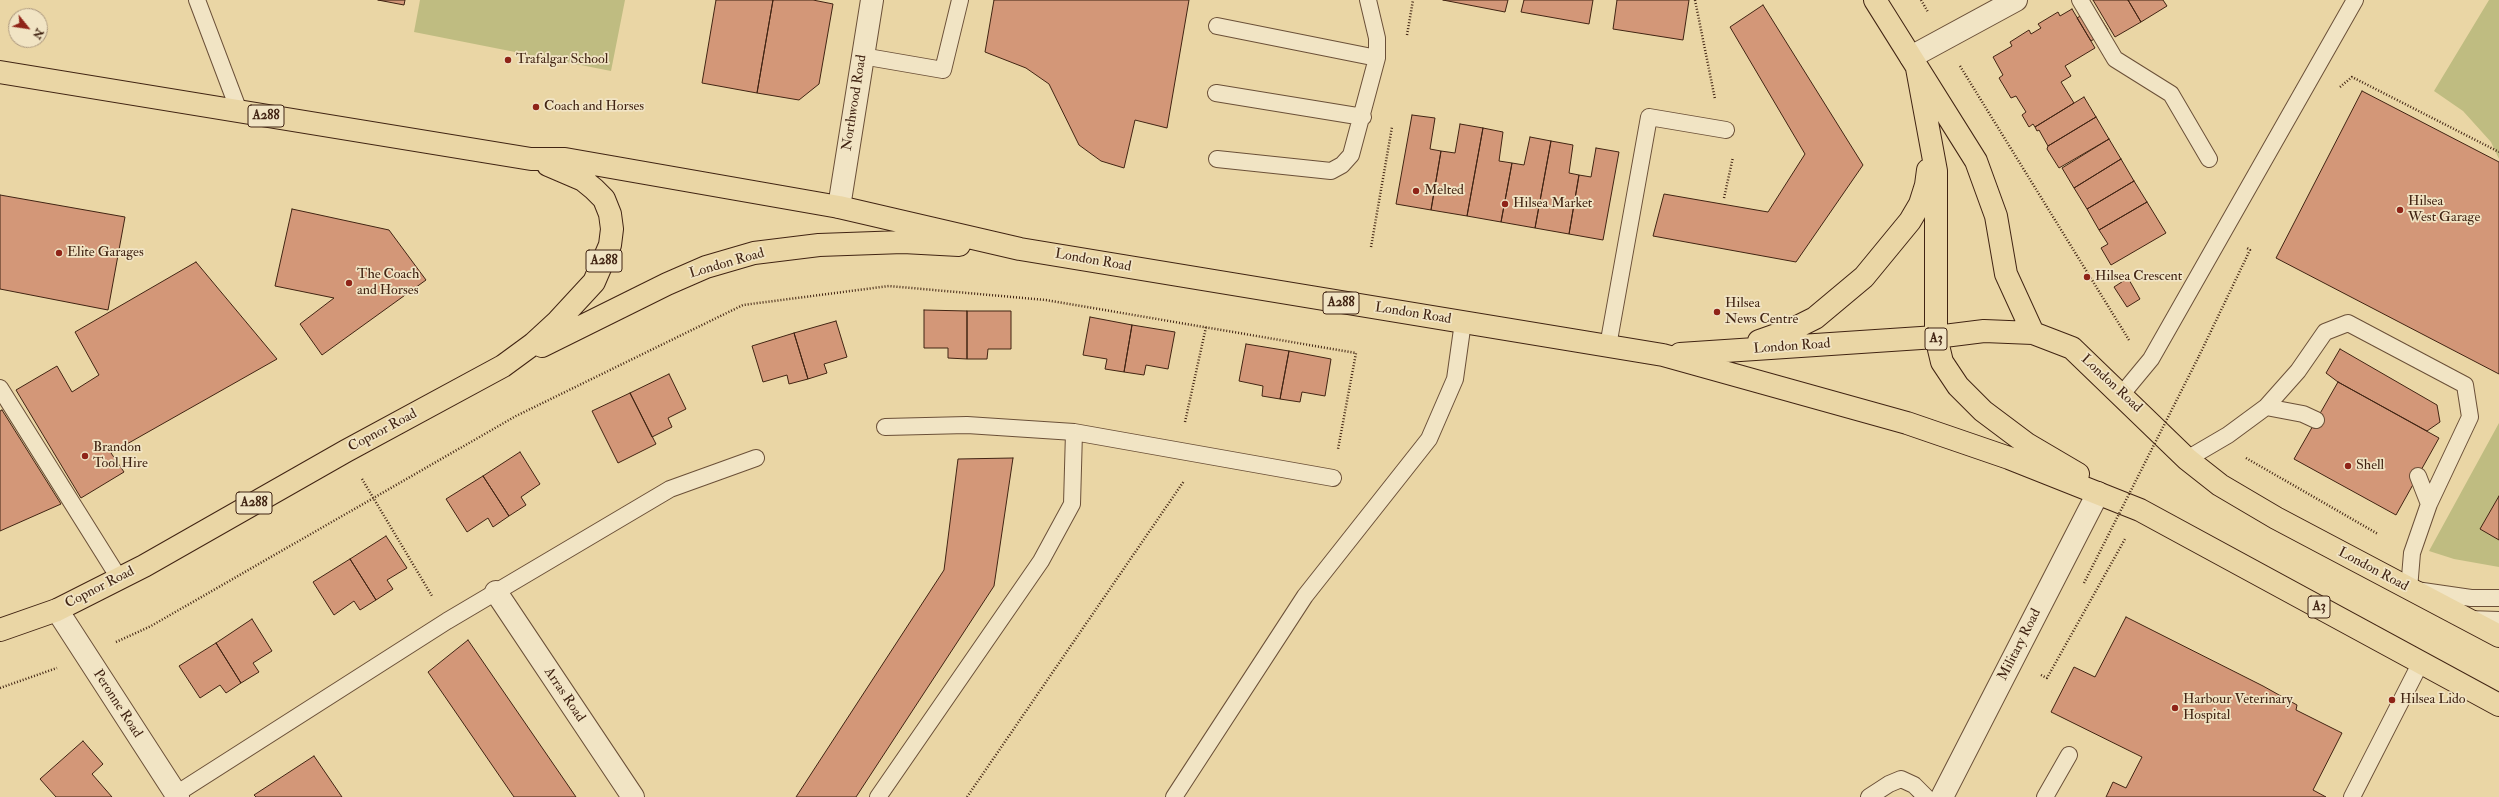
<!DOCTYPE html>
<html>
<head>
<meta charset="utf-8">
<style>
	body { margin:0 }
	#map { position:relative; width:2499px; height:797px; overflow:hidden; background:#ead6a5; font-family:"IM FELL Double Pica",serif }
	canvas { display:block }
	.north { position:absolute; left:8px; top:8px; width:40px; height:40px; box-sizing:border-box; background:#f1e4c4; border:1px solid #ab977d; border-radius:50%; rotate:120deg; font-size:11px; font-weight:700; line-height:16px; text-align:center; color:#412413 }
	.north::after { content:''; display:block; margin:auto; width:14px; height:18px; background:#8f2418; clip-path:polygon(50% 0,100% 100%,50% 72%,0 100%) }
</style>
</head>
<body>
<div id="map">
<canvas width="2499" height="797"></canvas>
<div class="north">N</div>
</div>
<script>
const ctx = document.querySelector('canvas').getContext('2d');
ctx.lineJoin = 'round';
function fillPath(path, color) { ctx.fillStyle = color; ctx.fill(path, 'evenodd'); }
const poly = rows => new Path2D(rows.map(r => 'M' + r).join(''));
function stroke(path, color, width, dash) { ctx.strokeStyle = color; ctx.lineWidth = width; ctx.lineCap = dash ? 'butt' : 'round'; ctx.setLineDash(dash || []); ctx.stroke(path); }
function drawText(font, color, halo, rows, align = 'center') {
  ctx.font = font + ' "IM FELL Double Pica",serif'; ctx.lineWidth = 3.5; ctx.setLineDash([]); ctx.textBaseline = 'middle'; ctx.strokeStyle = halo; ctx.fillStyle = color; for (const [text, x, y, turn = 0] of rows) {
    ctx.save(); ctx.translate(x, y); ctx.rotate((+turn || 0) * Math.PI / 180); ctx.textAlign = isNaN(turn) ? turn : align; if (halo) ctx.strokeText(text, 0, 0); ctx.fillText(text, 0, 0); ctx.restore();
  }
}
const green = poly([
	[420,0,625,0,611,71,414,32],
	[2489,0,2499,0,2499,159,2491,142,2463,111,2434,91],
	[2499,423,2499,567,2454,559,2429,551]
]);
const building = poly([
	[378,0,405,0,404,5,378,0],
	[716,0,773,0,757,93,702,83,716,0],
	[773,0,813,0,833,4,819,84,799,100,757,93,773,0],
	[994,0,1189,0,1167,128,1135,120,1124,168,1101,161,1079,145,1049,84,1026,68,985,52,994,0],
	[1443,0,1508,0,1505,12,1443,0],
	[1524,0,1593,0,1589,24,1521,12,1524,0],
	[1617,0,1689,0,1683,40,1613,29,1617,0],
	[2093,0,2128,0,2141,22,2115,37,2093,0],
	[2128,0,2163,0,2167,6,2141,22,2128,0],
	[1763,5,1863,165,1796,262,1653,236,1664,194,1768,212,1805,154,1730,27,1763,5],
	[2094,8,2108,30,2091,41,2077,18,2094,8],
	[2072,9,2095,48,2065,66,2071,76,2061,82,2074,103,2035,127,2033,124,2029,127,2022,115,2026,112,2016,96,2011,98,1999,78,2003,75,1993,57,2012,46,2010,42,2029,30,2031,34,2041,28,2038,24,2058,12,2060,16,2072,9],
	[2362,91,2499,162,2499,374,2276,258,2362,91],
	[2084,97,2096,117,2048,146,2039,130,2037,131,2035,127,2084,97],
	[1412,115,1435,118,1430,149,1441,151,1431,210,1396,204,1412,115],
	[2096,117,2109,139,2059,168,2047,149,2048,146,2096,117],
	[1460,124,1483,128,1467,216,1431,210,1441,151,1455,153,1460,124],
	[1483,128,1503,132,1499,161,1512,163,1501,222,1467,216,1483,128],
	[1530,137,1551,141,1535,228,1501,222,1512,163,1524,165,1530,137],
	[2109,139,2121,159,2074,188,2062,168,2109,139],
	[1551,141,1573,145,1569,173,1579,175,1569,234,1535,228,1551,141],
	[1596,148,1619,152,1603,240,1569,234,1579,175,1591,177,1596,148],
	[2121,159,2134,181,2087,209,2074,188,2121,159],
	[2134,181,2147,202,2099,230,2087,209,2134,181],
	[0,195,125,217,108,310,0,289,0,195],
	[2147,202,2166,233,2111,265,2101,248,2108,244,2099,230,2147,202],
	[292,209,389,230,426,280,322,355,300,324,334,298,275,286,292,209],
	[196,262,277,359,111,453,124,472,81,498,16,390,57,366,72,392,99,375,75,332,196,262],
	[2128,278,2140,299,2127,307,2114,287,2128,278],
	[924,310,967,311,967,359,948,358,948,348,924,348,924,310],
	[967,311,1011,311,1011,349,988,349,987,359,967,359,967,311],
	[1090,317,1132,325,1124,372,1105,369,1107,359,1083,355,1090,317],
	[836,321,847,357,824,364,827,373,808,379,794,333,836,321],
	[1132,325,1175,332,1168,369,1146,365,1144,375,1124,372,1132,325],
	[794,333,808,379,789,384,787,375,763,382,752,346,794,333],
	[1246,344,1289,351,1280,399,1262,396,1263,386,1239,381,1246,344],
	[2340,349,2437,405,2440,422,2427,431,2338,382,2326,373,2340,349],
	[1289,351,1331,359,1325,396,1302,392,1300,402,1280,399,1289,351],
	[669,374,686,409,668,418,672,427,652,437,630,393,669,374],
	[2338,382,2439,438,2396,515,2294,459,2338,382],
	[630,393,656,444,618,463,592,411,630,393],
	[2,410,61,504,0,531,0,411,2,410],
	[520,452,540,484,521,497,526,505,509,516,483,476,520,452],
	[1013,458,994,586,856,797,796,797,944,570,958,459,1013,458],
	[483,476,509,516,493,527,488,518,467,532,446,499,483,476],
	[2499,496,2499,540,2480,529,2499,496],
	[386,536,407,568,387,580,393,589,376,600,350,559,386,536],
	[350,559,376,600,360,610,354,601,334,615,313,582,350,559],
	[2126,617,2263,686,2297,705,2296,710,2342,733,2313,790,2326,797,2106,797,2113,782,2126,788,2142,757,2051,712,2074,667,2095,677,2126,617],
	[252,619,272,651,253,663,259,672,241,683,216,643,252,619],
	[468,640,576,797,514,797,428,672,468,640],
	[216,643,241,683,226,693,220,685,200,698,179,666,216,643],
	[83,741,103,764,92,774,112,797,56,797,40,779,83,741],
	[314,756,342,797,256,797,254,795,314,756]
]);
const path = poly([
	[1695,0,1715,99],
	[1921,0,1928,12],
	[1407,35,1413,0],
	[1960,66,2129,340],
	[2340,87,2352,77,2499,152],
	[1724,198,1733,157],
	[1371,247,1392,127],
	[2199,356,2250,250,2247,248],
	[1185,422,1206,327],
	[2246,458,2378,534],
	[362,479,432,596],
	[116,642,151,626,516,416,743,305,889,286,1046,300,1356,353,1338,449],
	[2041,675,2047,678,2125,539],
	[0,688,57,668],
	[967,797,1184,481]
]);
const lane = poly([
	[197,0,239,111],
	[2080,0,2115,59,2171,94,2209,159],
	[1217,26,1377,58],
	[862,56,943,70,960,0],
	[1216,93,1363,117],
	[1217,159,1331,171,1342,165,1351,155,1377,58,1377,38,1368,0],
	[1608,346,1649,117,1726,130],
	[0,388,119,578],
	[2122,394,2151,359,2355,0],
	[2266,407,2298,371,2325,332,2348,323,2465,385,2470,417,2429,504],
	[1074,432,1333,478],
	[2187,459,2228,435,2266,407,2303,414,2316,420],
	[2418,476,2429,504,2412,553,2409,589,2471,598,2499,598],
	[2469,619,2499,620],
	[176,794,447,621,670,489,756,458],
	[878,797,1041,561,1072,504,1074,432,967,425,885,427],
	[1174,797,1305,596,1429,439,1455,379,1463,322],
	[1869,797,1889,784,1901,779,1914,785,1926,797],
	[2045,797,2069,755],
	[2352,797,2421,662]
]);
const street = poly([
	[1911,57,2016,0],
	[839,207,872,0],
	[496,592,633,797],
	[57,610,178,797],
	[1942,797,2098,493]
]);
const primary = poly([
	[1875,0,1976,161,1996,216,2006,274,2033,333],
	[1917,68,1936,171,1936,337,1942,362,1958,386,1983,411,2027,444,2078,474],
	[0,72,531,159,565,159,839,207,1020,249,1663,355,1907,423,2009,458,2140,510,2499,705],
	[1759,341,1793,329,1815,318,1864,277,1910,221,1920,204,1926,185,1928,170],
	[542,346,667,284,706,267,754,253,819,245,903,242,959,245],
	[1680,354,1936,337,1984,331,2033,333,2072,348,2187,459,2220,485,2276,518,2499,636],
	[0,630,57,610,144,566,346,451,503,366,533,344,558,321,594,282,610,245,612,229,610,214,604,199,594,189,583,180,548,165]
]);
const pathBridge = poly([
	[2084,583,2199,356]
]);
const markers = [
	[508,60,4,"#8f2418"],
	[536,107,4,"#8f2418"],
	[1416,191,4,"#8f2418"],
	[1505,204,4,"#8f2418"],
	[2400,210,4,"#8f2418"],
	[59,253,4,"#8f2418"],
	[2087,277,4,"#8f2418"],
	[349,283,4,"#8f2418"],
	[1717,312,4,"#8f2418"],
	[85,456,4,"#8f2418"],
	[2348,466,4,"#8f2418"],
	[2392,700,4,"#8f2418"],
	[2175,708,4,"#8f2418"]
];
const shields = [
	[266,116,36],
	[604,261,36],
	[1341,303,36],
	[1936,339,22],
	[254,503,36],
	[2319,607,22]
];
const shieldNames = [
	["A288",266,116],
	["A288",604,261],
	["A288",1341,303],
	["A3",1936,339],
	["A288",254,503],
	["A3",2319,607]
];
const poiNames = [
	["Trafalgar School",516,60],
	["Coach and Horses",544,107],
	["Melted",1424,191],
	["Hilsea",2408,202],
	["West Garage",2408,218],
	["Hilsea Market",1513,204],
	["Elite Garages",67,253],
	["The Coach",357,275],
	["and Horses",357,291],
	["Hilsea Crescent",2095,277],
	["Hilsea",1725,304],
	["News Centre",1725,320],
	["Brandon",93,448],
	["Tool Hire",93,464],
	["Shell",2356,466],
	["Harbour Veterinary",2183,700],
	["Hospital",2183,716],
	["Hilsea Lido",2400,700]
];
const streetNames = [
	["Northwood Road",855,103,-81],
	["London Road",1093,261,10],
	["London Road",727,264,-16],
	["London Road",1413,314,9],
	["London Road",1792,347,-4],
	["London Road",2111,384,43],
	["Copnor Road",383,431,-28],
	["London Road",2373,570,28],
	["Copnor Road",100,588,-27],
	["Military Road",2020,645,-63],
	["Arras Road",564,695,56],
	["Peronne Road",117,704,57]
];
fillPath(green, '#bfbc81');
fillPath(building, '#d39778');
stroke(building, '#412413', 1);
stroke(lane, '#6b5038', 18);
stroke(street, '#6b5038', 24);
stroke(primary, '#412413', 24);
stroke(path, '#412413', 2.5, [1, 2]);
stroke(lane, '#f1e4c4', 16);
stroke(street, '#f1e4c4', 22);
stroke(primary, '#ead6a5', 22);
stroke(pathBridge, '#412413', 2.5, [1, 2]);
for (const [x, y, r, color] of markers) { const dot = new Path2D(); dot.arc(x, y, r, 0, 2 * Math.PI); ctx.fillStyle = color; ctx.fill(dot); stroke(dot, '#f1e4c4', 1.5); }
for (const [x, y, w] of shields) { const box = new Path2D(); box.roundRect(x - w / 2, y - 11, w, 22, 3); ctx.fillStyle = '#f1e4c4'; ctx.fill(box); stroke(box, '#412413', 1); }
drawText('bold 13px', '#412413', null, shieldNames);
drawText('14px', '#412413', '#f1e4c4', poiNames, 'left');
drawText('14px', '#412413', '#f1e4c4', streetNames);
</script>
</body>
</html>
